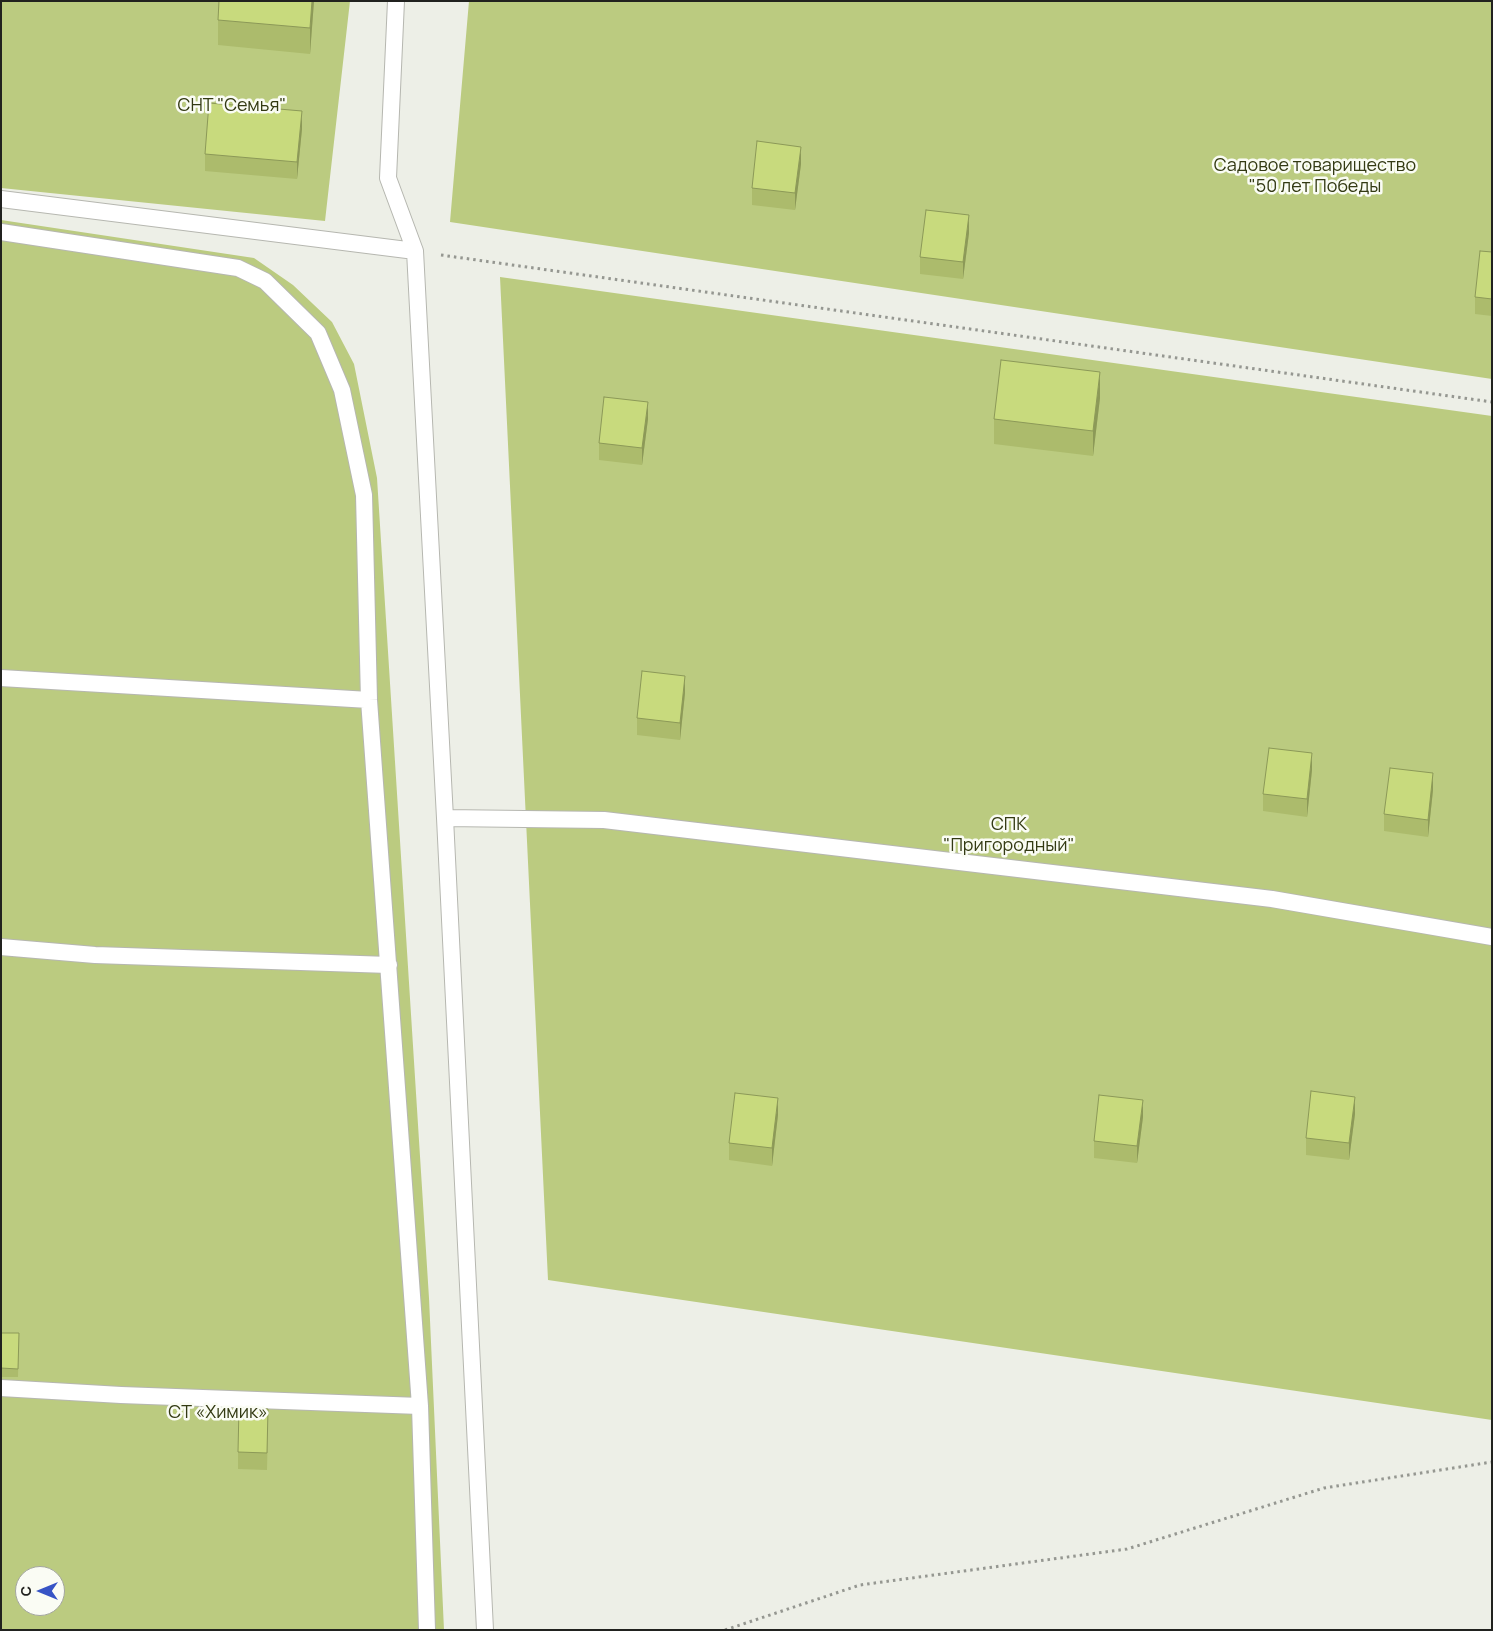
<!DOCTYPE html>
<html>
<head>
<meta charset="utf-8">
<style>
	body { margin:0 }
	#map { position:relative; width:1493px; height:1631px; overflow:hidden; background:#edefe7; font-family:Manrope,sans-serif }
	canvas { display:block }
	.frame { position:absolute; inset:0; border:2px solid #21221f; pointer-events:none }
	.north { position:absolute; left:15px; top:1566px; width:50px; height:50px; box-sizing:border-box; background:#fafcf4; border:1px solid #a3a59f; border-radius:50%; rotate:270deg; font-size:14px; font-weight:700; line-height:20px; text-align:center; color:#21221f }
	.north::after { content:''; display:block; margin:auto; width:18px; height:22px; background:#3754c5; clip-path:polygon(50% 0,100% 100%,50% 72%,0 100%) }
</style>
</head>
<body>
<div id="map">
<canvas width="1493" height="1631"></canvas>
<div class="frame"></div>
<div class="north">С</div>
</div>
<script>
const ctx = document.querySelector('canvas').getContext('2d');
ctx.lineJoin = 'round';
function fillPath(path, color) { ctx.fillStyle = color; ctx.fill(path, 'evenodd'); }
const poly = rows => new Path2D(rows.map(r => 'M' + r).join(''));
function stroke(path, color, width, dash) { ctx.strokeStyle = color; ctx.lineWidth = width; ctx.lineCap = dash ? 'butt' : 'round'; ctx.setLineDash(dash || []); ctx.stroke(path); }
function drawText(font, color, halo, rows, align = 'center') {
  ctx.font = font + ' Manrope,sans-serif'; ctx.lineWidth = 5; ctx.setLineDash([]); ctx.textBaseline = 'middle'; ctx.strokeStyle = halo; ctx.fillStyle = color; for (const [text, x, y, turn = 0] of rows) {
    ctx.save(); ctx.translate(x, y); ctx.rotate((+turn || 0) * Math.PI / 180); ctx.textAlign = isNaN(turn) ? turn : align; if (halo) ctx.strokeText(text, 0, 0); ctx.fillText(text, 0, 0); ctx.restore();
  }
}
const green = poly([
	[1,1,350,1,325,221,1,188],
	[469,1,1492,1,1492,379,450,222],
	[1,220,254,258,293,285,332,322,354,364,377,478,429,1298,444,1630,1,1630],
	[25,1576,55,1576,55,1606,25,1606],
	[500,277,1492,416,1492,1420,548,1280]
]);
const path = poly([
	[441,255,1492,402],
	[725,1630,860,1585,1127,1549,1324,1488,1492,1462]
]);
const service = poly([
	[396,1,388,178,415,251,445,818,485,1630],
	[1,199,415,251],
	[1,232,238,268,265,281,318,333,342,390,364,495,369,700,420,1406,427,1630],
	[1,678,369,700],
	[445,818,604,820,1272,899,1492,937],
	[1,947,95,955,389,965],
	[1,1388,121,1395,420,1406]
]);
const wall = poly([
	[219,1,314,1,310,54,218,45,218,20],
	[302,129,297,179,205,171,205,154],
	[801,164,795,210,752,205,752,188],
	[969,233,963,279,920,274,920,257],
	[1492,252,1492,316,1475,314,1475,297],
	[1100,398,1093,456,994,444,994,419],
	[648,419,642,465,599,460,599,443],
	[685,693,680,740,637,735,637,718],
	[1312,770,1307,817,1263,811,1263,794],
	[1433,790,1428,837,1384,831,1384,814],
	[1355,1114,1349,1160,1306,1155,1306,1138],
	[778,1115,772,1166,729,1160,729,1143],
	[1143,1117,1137,1163,1094,1158,1094,1141],
	[1,1333,19,1333,18,1377,1,1377],
	[268,1426,267,1470,238,1469,238,1452]
]);
const shadedWall = poly([
	[312,1,314,1,310,54,310,28],
	[302,111,302,129,297,179,297,162],
	[801,147,801,164,795,210,795,193],
	[969,215,969,233,963,279,963,262],
	[1100,372,1100,398,1093,456,1093,431],
	[648,402,648,419,642,465,642,448],
	[685,676,685,693,680,740,680,723],
	[1312,753,1312,770,1307,817,1307,799],
	[1433,773,1433,790,1428,837,1428,820],
	[1355,1097,1355,1114,1349,1160,1349,1143],
	[778,1098,778,1115,772,1166,772,1148],
	[1143,1100,1143,1117,1137,1163,1137,1146]
]);
const building = poly([
	[219,1,312,1,310,28,218,20,219,1],
	[209,103,302,111,297,162,205,154,209,103],
	[757,141,801,147,795,193,752,188,757,141],
	[926,210,969,215,963,262,920,257,926,210],
	[1480,251,1492,252,1492,299,1475,297,1480,251],
	[1001,360,1100,372,1093,431,994,419,1001,360],
	[604,397,648,402,642,448,599,443,604,397],
	[642,671,685,676,680,723,637,718,642,671],
	[1269,748,1312,753,1307,799,1263,794,1269,748],
	[1390,768,1433,773,1428,820,1384,814,1390,768],
	[1311,1091,1355,1097,1349,1143,1306,1138,1311,1091],
	[735,1093,778,1098,772,1148,729,1143,735,1093],
	[1099,1095,1143,1100,1137,1146,1094,1141,1099,1095],
	[1,1333,19,1333,18,1369,1,1368,1,1333],
	[239,1408,268,1409,267,1453,238,1452,239,1408]
]);
const parkNames = [
	["СНТ \"Семья\"",232,106],
	["Садовое товарищество",1315,166],
	["\"50 лет Победы",1315,187],
	["СПК",1009,825],
	["\"Пригородный\"",1009,846],
	["СТ «Химик»",218,1413]
];
fillPath(green, '#bbcb80');
stroke(service, '#b6b7b0', 18);
stroke(path, '#959791', 3, [2.5, 4]);
stroke(service, '#fff', 16);
fillPath(wall, '#acbb6c');
fillPath(shadedWall, '#8c9958');
fillPath(building, '#c8da7d');
stroke(building, '#8c9958', 1);
drawText('18px', '#333a13', '#fafcf4', parkNames);
</script>
</body>
</html>
